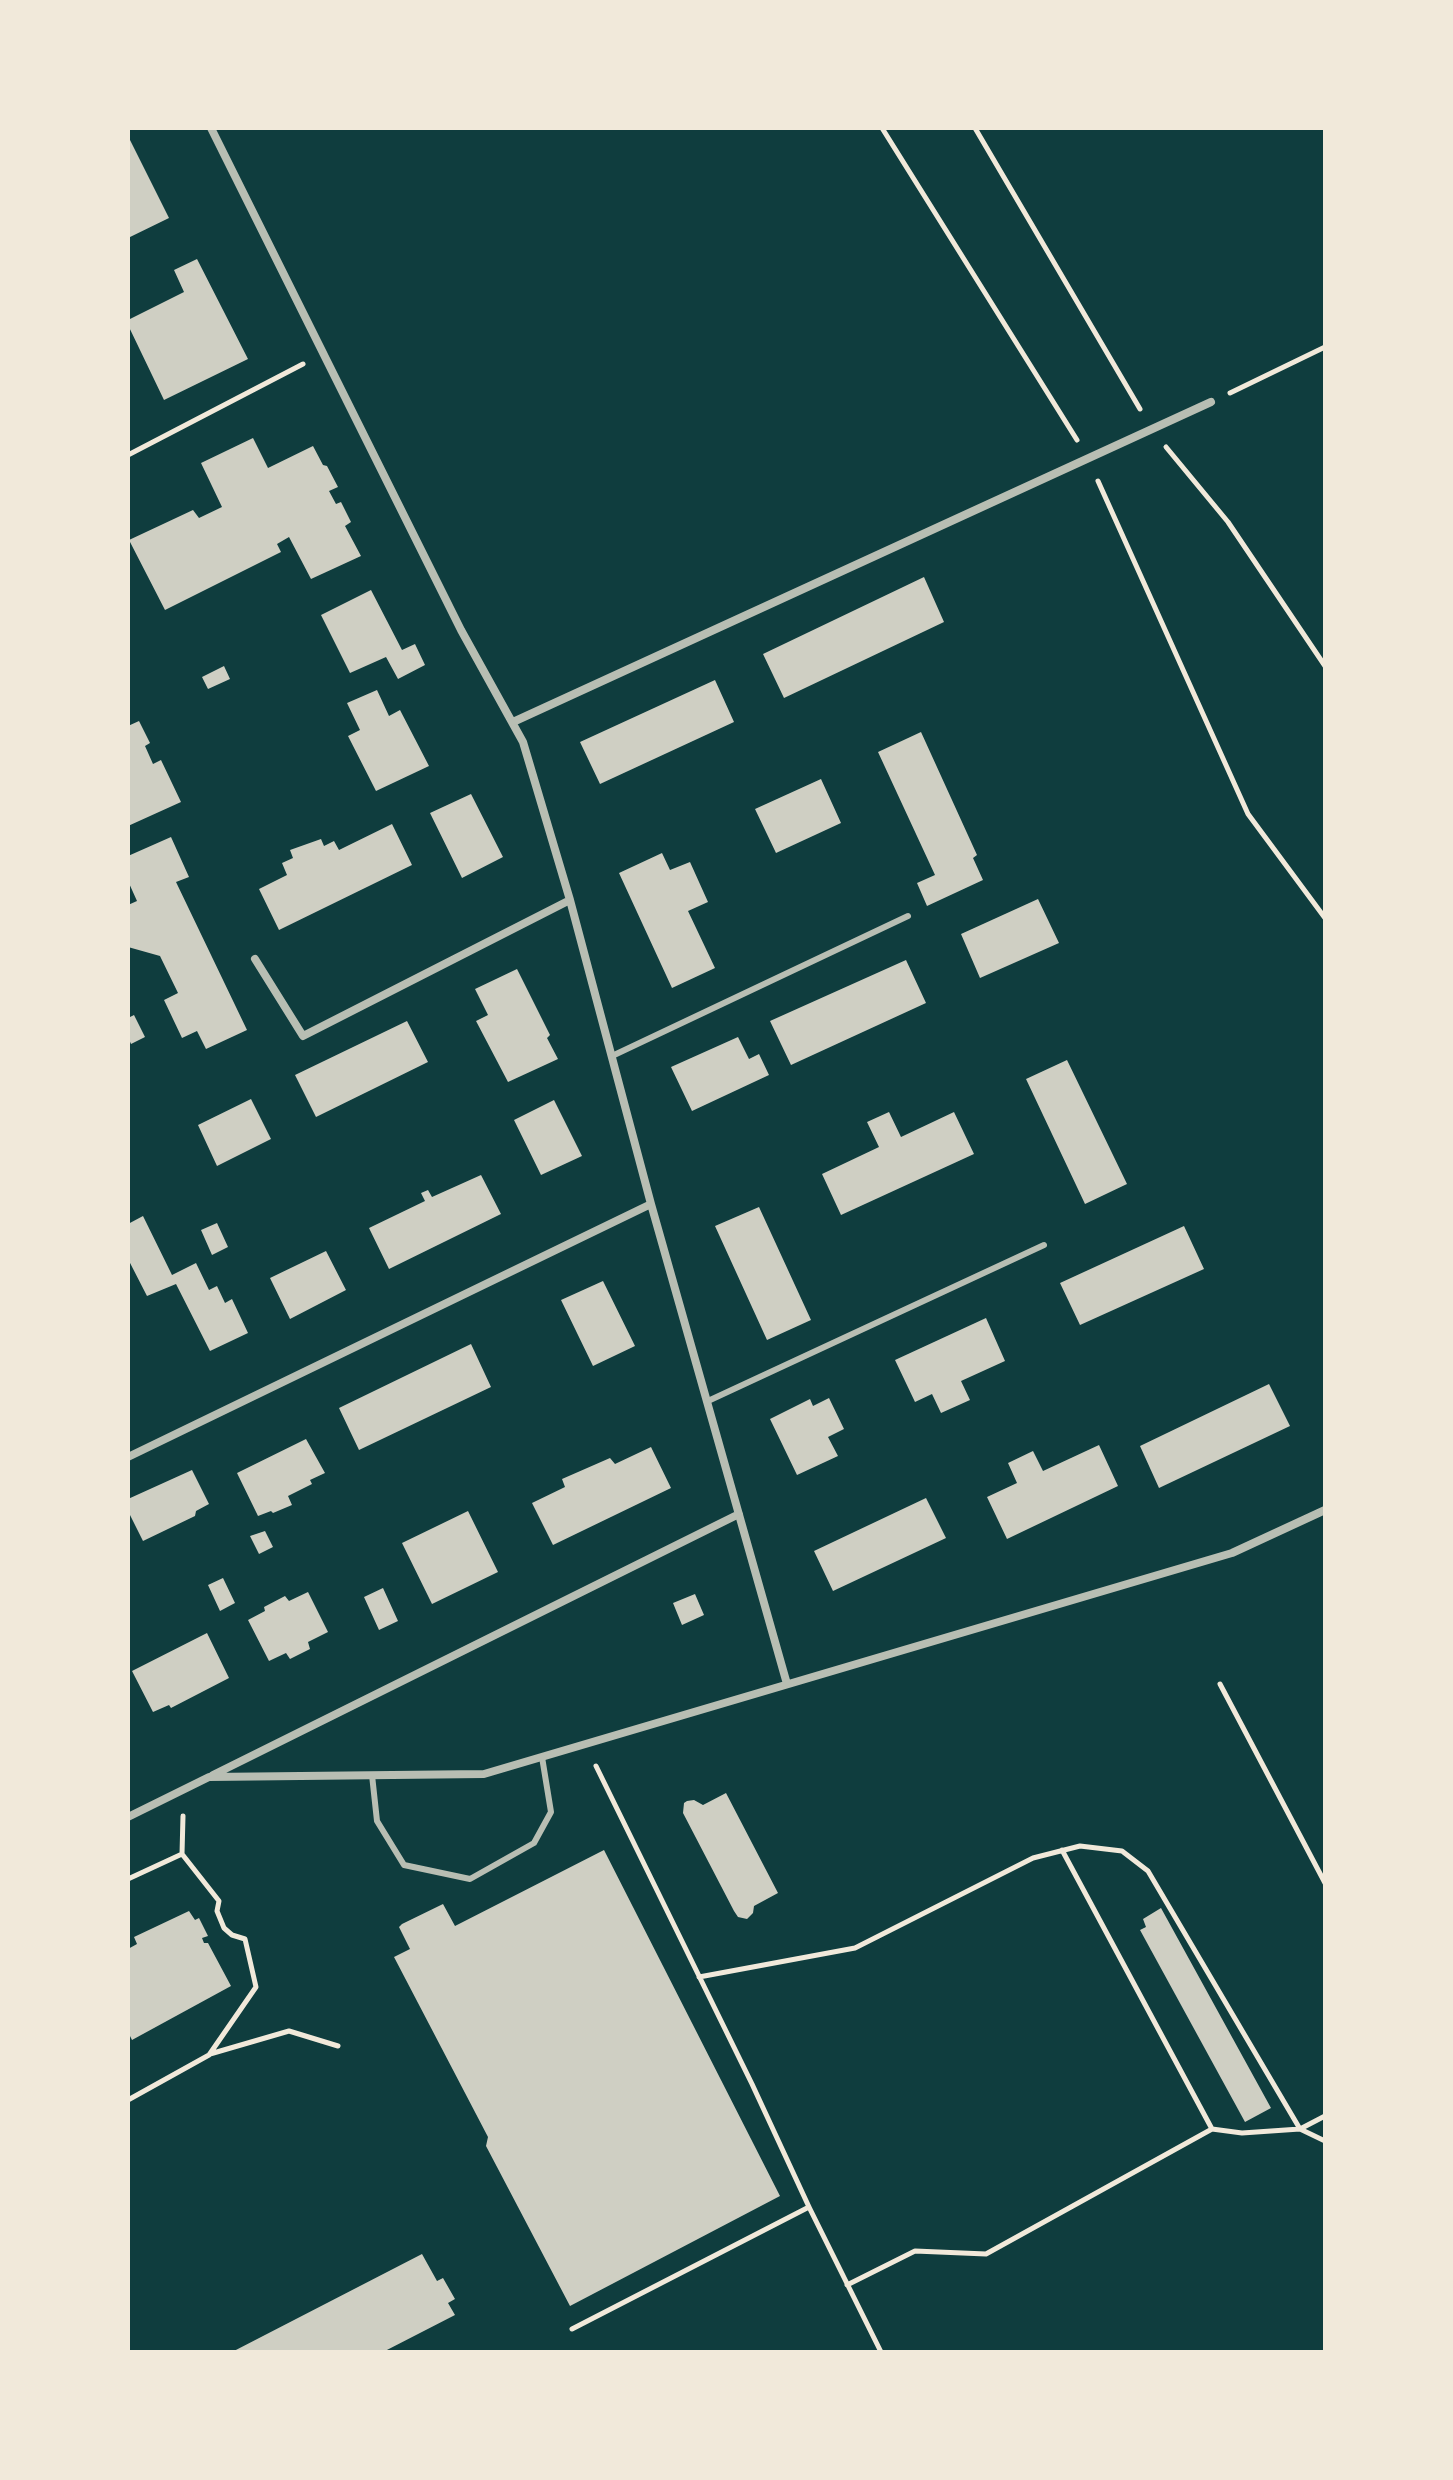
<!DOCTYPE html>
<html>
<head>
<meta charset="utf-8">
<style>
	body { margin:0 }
	#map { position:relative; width:1453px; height:2480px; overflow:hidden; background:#0f3d3e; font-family:"DM Sans",sans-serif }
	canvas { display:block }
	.frame { position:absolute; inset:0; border:130px solid #f1e9da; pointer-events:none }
</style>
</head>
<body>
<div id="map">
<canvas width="1453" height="2480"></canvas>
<div class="frame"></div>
</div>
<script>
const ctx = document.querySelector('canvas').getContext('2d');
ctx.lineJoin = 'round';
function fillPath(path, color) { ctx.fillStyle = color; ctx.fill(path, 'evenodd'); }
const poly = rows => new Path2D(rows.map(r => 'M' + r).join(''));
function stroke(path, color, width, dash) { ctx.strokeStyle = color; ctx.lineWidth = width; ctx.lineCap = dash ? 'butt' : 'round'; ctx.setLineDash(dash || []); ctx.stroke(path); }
const building = poly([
	[128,136,169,218,128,238],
	[197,259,248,359,164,400,128,325,128,320,184,292,174,270],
	[253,438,268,468,313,446,323,465,327,466,338,487,329,491,336,504,341,502,351,522,345,526,361,556,311,579,289,537,277,544,281,552,165,610,129,540,193,510,199,518,222,507,201,463],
	[924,577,944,622,784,698,763,654],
	[371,590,402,650,415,644,425,665,398,679,386,657,350,673,321,615],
	[224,666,230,679,208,689,202,677],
	[715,680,734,722,600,784,580,742],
	[377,690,389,716,400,710,429,766,376,791,348,736,360,730,347,703],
	[139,721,150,743,145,746,153,764,161,760,181,802,128,826,128,726],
	[921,732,977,855,973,858,983,880,927,906,917,883,935,875,878,752],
	[821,779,841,823,776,853,755,809],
	[471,794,503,857,462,878,430,813],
	[392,824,412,865,279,930,259,889,287,875,282,863,293,858,290,850,321,839,324,846,334,841,339,850],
	[171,837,189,877,176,882,247,1030,206,1049,197,1031,182,1038,164,1000,178,993,160,956,128,947,128,905,137,901,128,881,128,856],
	[662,853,670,870,690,862,708,902,688,911,715,968,672,988,619,873],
	[1038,899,1059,943,980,978,961,934],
	[906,960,926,1003,791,1065,770,1021],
	[517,969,550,1035,547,1038,558,1059,508,1082,476,1021,488,1015,475,989],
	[134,1015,145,1037,131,1044,128,1037,128,1018],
	[407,1021,428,1062,316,1117,295,1075],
	[738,1037,749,1059,759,1054,769,1075,692,1111,671,1067],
	[1067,1060,1127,1184,1085,1204,1026,1079],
	[251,1099,271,1139,217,1166,198,1125],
	[554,1100,582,1156,541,1175,514,1120],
	[889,1112,901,1137,954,1112,974,1154,841,1215,822,1174,879,1147,867,1122],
	[481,1175,501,1214,389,1269,369,1228,425,1201,421,1193,428,1190,432,1197],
	[759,1207,811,1320,767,1340,715,1226],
	[143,1216,172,1275,196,1263,209,1290,217,1286,225,1303,232,1299,248,1333,210,1351,176,1284,147,1296,128,1259,128,1224],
	[217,1223,228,1247,212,1255,201,1230],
	[1184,1226,1204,1269,1080,1325,1060,1283],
	[326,1251,346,1290,290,1319,270,1278],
	[603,1281,635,1346,593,1366,561,1300],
	[986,1318,1005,1361,961,1381,970,1400,941,1413,932,1394,915,1402,895,1360],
	[471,1344,491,1387,359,1450,339,1408],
	[1269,1384,1290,1426,1159,1488,1140,1446],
	[829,1398,844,1429,828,1437,838,1456,797,1475,770,1419,810,1399,813,1406],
	[306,1439,325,1473,310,1480,312,1484,288,1496,292,1505,273,1513,271,1511,258,1516,237,1473],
	[1099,1445,1118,1486,1007,1539,987,1497,1017,1483,1008,1463,1033,1451,1043,1471],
	[651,1447,671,1488,553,1545,532,1503,565,1487,562,1479,610,1458,615,1464],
	[192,1470,209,1504,196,1511,195,1516,143,1541,128,1511,128,1499],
	[926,1498,946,1538,833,1591,814,1551],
	[468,1511,498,1572,432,1604,402,1543],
	[265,1531,273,1547,259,1554,250,1536],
	[223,1578,235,1603,220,1611,208,1585],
	[383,1588,398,1621,379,1630,364,1597],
	[308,1592,328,1632,308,1642,310,1649,290,1659,286,1653,269,1661,248,1620,265,1611,264,1607,285,1596,289,1601],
	[695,1594,704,1615,682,1625,673,1603],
	[207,1633,229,1678,171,1708,169,1705,153,1712,132,1671],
	[726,1793,778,1893,754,1906,753,1913,747,1919,738,1917,734,1911,683,1813,684,1803,687,1801,694,1800,703,1805],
	[604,1850,780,2196,570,2306,486,2146,488,2137,394,1957,410,1949,399,1927,402,1924,443,1904,455,1926],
	[1161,1908,1271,2108,1245,2122,1140,1930,1146,1927,1143,1919],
	[189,1911,195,1920,199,1918,208,1936,202,1938,204,1943,208,1943,231,1986,132,2040,128,2032,128,1949,137,1944,134,1937],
	[422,2254,437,2281,443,2278,455,2299,448,2303,455,2315,383,2352,232,2352]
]);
const path = poly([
	[882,128,1077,440],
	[975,128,1140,409],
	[1230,393,1325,347],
	[1166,447,1228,522,1325,666],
	[128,455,303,364],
	[1098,481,1248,814,1325,918],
	[1220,1684,1325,1883],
	[596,1766,752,2084,809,2207,881,2352],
	[128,1879,182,1854],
	[699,1977,855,1948,1033,1858,1080,1846,1122,1851,1148,1871,1300,2129,1325,2141],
	[210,2054,289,2031,338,2046],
	[128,2100,209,2055,256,1987,245,1939,232,1935,224,1928,217,1911,219,1901,182,1854,183,1816],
	[1212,2129,1242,2133,1300,2129,1325,2116],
	[847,2285,915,2251,986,2254,1212,2129,1062,1850],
	[572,2329,809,2207]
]);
const service = poly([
	[612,1056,908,916],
	[708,1401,1044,1245],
	[372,1775,377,1821,404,1865,470,1879,534,1843,551,1812,542,1757]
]);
const minor = poly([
	[211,128,461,630,523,742,570,900,651,1204,787,1684],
	[513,722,1211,402],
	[255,959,303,1036,570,900],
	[128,1457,651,1204],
	[213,1775,739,1514],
	[128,1817,209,1777,484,1774,1232,1553,1325,1510]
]);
fillPath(building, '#cfcfc3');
stroke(path, '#f1e9da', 5);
stroke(service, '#b8beb3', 6);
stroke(minor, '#b8beb3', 8);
</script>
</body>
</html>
